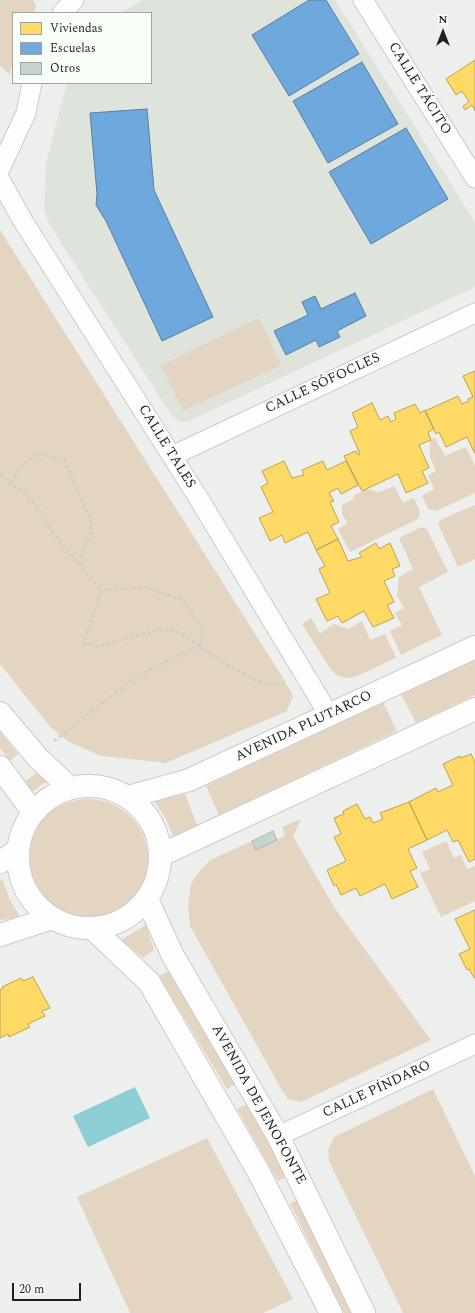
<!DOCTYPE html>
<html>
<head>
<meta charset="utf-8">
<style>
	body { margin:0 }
	#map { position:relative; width:475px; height:1313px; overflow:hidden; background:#edefec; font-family:Spectral,serif }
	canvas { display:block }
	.legend { position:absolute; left:12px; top:12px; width:140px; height:72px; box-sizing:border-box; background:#f9fdf8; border:1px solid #a1a5a1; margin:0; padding:5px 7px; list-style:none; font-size:12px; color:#1e201e }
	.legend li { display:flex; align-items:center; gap:8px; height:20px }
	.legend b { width:20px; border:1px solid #a1a5a1 }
	.north { position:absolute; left:423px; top:12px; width:40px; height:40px; -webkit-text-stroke:3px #f9fdf8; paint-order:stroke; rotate:0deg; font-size:11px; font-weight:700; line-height:16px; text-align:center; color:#1e201e }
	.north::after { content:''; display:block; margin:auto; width:14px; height:18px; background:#1e201e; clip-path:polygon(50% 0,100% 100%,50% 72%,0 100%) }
	.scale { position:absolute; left:12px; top:1283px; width:69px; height:18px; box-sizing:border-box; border:2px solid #1e201e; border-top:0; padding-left:5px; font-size:12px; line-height:14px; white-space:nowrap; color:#1e201e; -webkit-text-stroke:3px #f9fdf8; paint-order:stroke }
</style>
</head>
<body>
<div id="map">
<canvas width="475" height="1313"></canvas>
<ul class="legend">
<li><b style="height:11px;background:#ffd966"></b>Viviendas</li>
<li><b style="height:11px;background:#6fa8dc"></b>Escuelas</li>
<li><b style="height:11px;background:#c4d5ce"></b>Otros</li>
</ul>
<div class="north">N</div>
<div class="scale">20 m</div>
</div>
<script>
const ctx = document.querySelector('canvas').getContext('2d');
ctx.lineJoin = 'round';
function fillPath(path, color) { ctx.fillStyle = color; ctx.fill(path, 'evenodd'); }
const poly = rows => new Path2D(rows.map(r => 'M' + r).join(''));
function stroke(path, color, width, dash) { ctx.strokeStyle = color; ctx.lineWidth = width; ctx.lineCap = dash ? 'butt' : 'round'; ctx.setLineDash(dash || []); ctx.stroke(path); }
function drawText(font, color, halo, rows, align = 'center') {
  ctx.font = font + ' Spectral,serif'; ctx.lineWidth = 4; ctx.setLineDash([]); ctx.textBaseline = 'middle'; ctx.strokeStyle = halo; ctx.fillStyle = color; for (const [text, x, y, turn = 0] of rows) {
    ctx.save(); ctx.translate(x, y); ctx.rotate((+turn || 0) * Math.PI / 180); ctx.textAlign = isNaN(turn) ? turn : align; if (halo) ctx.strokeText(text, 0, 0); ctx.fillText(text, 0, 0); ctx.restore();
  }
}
const built = poly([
	[143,0,335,0,475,222,475,287,189,421,181,422,172,416,49,224,44,209,46,162,67,83,151,83,151,13,120,13]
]);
const green = poly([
	[0,0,33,0,36,5,34,13,13,13,13,61,10,74,0,66],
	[0,230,283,678,293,696,287,711,166,763,101,756,69,742,51,728,0,664],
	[259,318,281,365,183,411,161,365],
	[435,438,445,456,466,447,475,466,475,493,436,511,428,509,422,496,434,489,428,475,436,471,430,457,430,440],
	[394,486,403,503,414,498,420,512,418,519,350,552,338,529,347,523,342,513,342,505,354,499,353,496,366,489,379,492],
	[475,505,475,559,458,567,438,524,440,520],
	[421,527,427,529,448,572,419,587,442,635,401,655,390,631,402,625,395,613,404,608,397,595,399,577,413,569,399,538],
	[311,618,320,633,334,624,348,629,362,621,370,640,385,634,396,658,355,677,346,678,338,676,331,670,302,624],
	[475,659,475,695,416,723,401,694],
	[383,702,397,731,219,815,206,786],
	[0,732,18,754,10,761,0,748],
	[38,772,51,780,41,785,29,795,24,782],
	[185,794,198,827,174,839,166,819,154,801],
	'28 859a60 60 0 1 1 120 0a60 60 0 1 1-120 0Z',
	[301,819,293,836,334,907,431,1040,301,1102,288,1099,283,1092,190,926,188,905,191,884,198,873,210,860,252,841,256,849,285,836,282,827],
	[446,841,454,858,461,855,467,869,475,866,475,901,441,917,420,873,430,869,422,852],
	[2,879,10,900,21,918,0,920,0,880],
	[146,925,154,950,143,958,121,940],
	[168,971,236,1084,227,1089,159,976],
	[433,1089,475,1176,475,1313,403,1313,329,1161,328,1150,334,1137],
	[247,1104,287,1176,278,1181,237,1109],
	[207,1138,293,1299,263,1313,130,1313,77,1197],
	[298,1200,355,1313,344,1313,290,1203]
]);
const water = poly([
	[135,1087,150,1118,88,1147,73,1116]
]);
const homes = poly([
	[475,60,475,111,472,105,465,110,463,106,469,102,462,91,456,95,446,79,475,60],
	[475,371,475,454,467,437,446,447,439,432,436,434,425,411,458,396,462,404,469,401,468,399,473,397,463,376,475,371],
	[372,403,380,420,388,416,391,422,396,419,394,413,415,404,420,413,425,410,434,429,428,432,431,440,419,445,429,468,422,471,428,483,406,493,398,474,362,491,344,456,356,451,358,455,360,454,350,431,358,427,352,413,372,403],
	[284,461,292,478,304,475,302,470,323,461,327,470,346,461,358,485,341,494,338,488,329,493,334,501,330,502,339,522,331,526,338,539,316,550,308,532,285,543,282,535,270,541,259,518,273,512,261,487,268,483,262,471,284,461],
	[338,539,348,561,362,557,359,553,376,543,379,549,390,543,400,566,392,569,395,576,384,581,394,602,387,605,394,618,373,627,364,611,342,623,338,616,327,621,316,599,330,593,319,569,325,566,316,550,338,539],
	[471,754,475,762,475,859,469,862,458,840,453,842,447,830,427,840,409,802,436,788,438,792,453,785,443,764,460,756,461,758,471,754],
	[409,802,427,840,408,849,417,868,410,871,418,887,392,899,385,884,360,896,356,888,341,895,336,884,334,886,327,870,346,861,334,837,341,834,334,818,344,814,343,811,357,804,365,819,370,817,373,823,383,819,380,813,409,802],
	[475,910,475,978,474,978,469,969,467,970,459,954,470,949,455,919,475,910],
	[33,977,50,1008,42,1011,45,1016,28,1024,30,1027,9,1037,8,1034,0,1038,0,990,3,988,2,987,21,978,23,981,33,977]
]);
const schools = poly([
	[309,0,326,0,359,54,289,96,252,35,309,0],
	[362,62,398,124,328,163,293,101,362,62],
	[147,109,154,190,213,317,162,341,106,221,96,205,97,194,90,113,147,109],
	[406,128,448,199,371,244,329,172,406,128],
	[355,293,366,316,337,331,340,337,319,347,316,340,286,355,274,331,308,315,302,302,315,296,321,309,355,293]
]);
const building = poly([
	[273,831,277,840,256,850,252,841,273,831]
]);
const path = poly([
	[0,474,36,504,50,529,101,590],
	[11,482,24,463,39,454,64,460,91,521,90,535,78,562],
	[54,741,133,679,199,646,203,630,183,600,146,588,101,590,84,643,99,646,158,630,173,630,184,635,199,646,228,665,255,680,275,685,284,682]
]);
const minor = poly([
	[363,0,475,178],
	[62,13,74,0],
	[0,169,26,113,32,83],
	[0,180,23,221,199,499,329,715],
	[172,456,475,313],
	[278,1136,475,1044]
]);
const secondary = poly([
	[128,797,189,780,475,647],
	[161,855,475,709],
	[0,862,15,852],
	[0,935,52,918]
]);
const primary = poly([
	[0,713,38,758,70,788],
	[0,767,33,812],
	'18 857a71 71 0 1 1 142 0a71 71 0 1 1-142 0Z',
	[147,899,172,954,278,1136,364,1313],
	[92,928,149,982,258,1171,331,1313]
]);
const streetNames = [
	["CALLE TÁCITO",419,89,58],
	["CALLE SÓFOCLES",323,384,-25],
	["CALLE TALES",166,447,58],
	["AVENIDA PLUTARCO",304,727,-25],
	["CALLE PÍNDARO",377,1090,-25],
	["AVENIDA DE JENOFONTE",258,1105,61]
];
fillPath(built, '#dee4dc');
fillPath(green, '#e3d5c1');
fillPath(water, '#8cced3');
fillPath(homes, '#ffd966');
stroke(homes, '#bca250', 1);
fillPath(schools, '#6fa8dc');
stroke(schools, '#577fa3', 1);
fillPath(building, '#c4d5ce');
stroke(building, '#b1b3b1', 1);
stroke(minor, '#caccca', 21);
stroke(secondary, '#caccca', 24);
stroke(primary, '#caccca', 24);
stroke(path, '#cccdcc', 2.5, [3, 3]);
stroke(minor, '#fcfdfc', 19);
stroke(secondary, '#fcfdfc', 22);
stroke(primary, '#fcfdfc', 22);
drawText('14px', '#1e201e', '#f9fdf8', streetNames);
</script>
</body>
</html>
